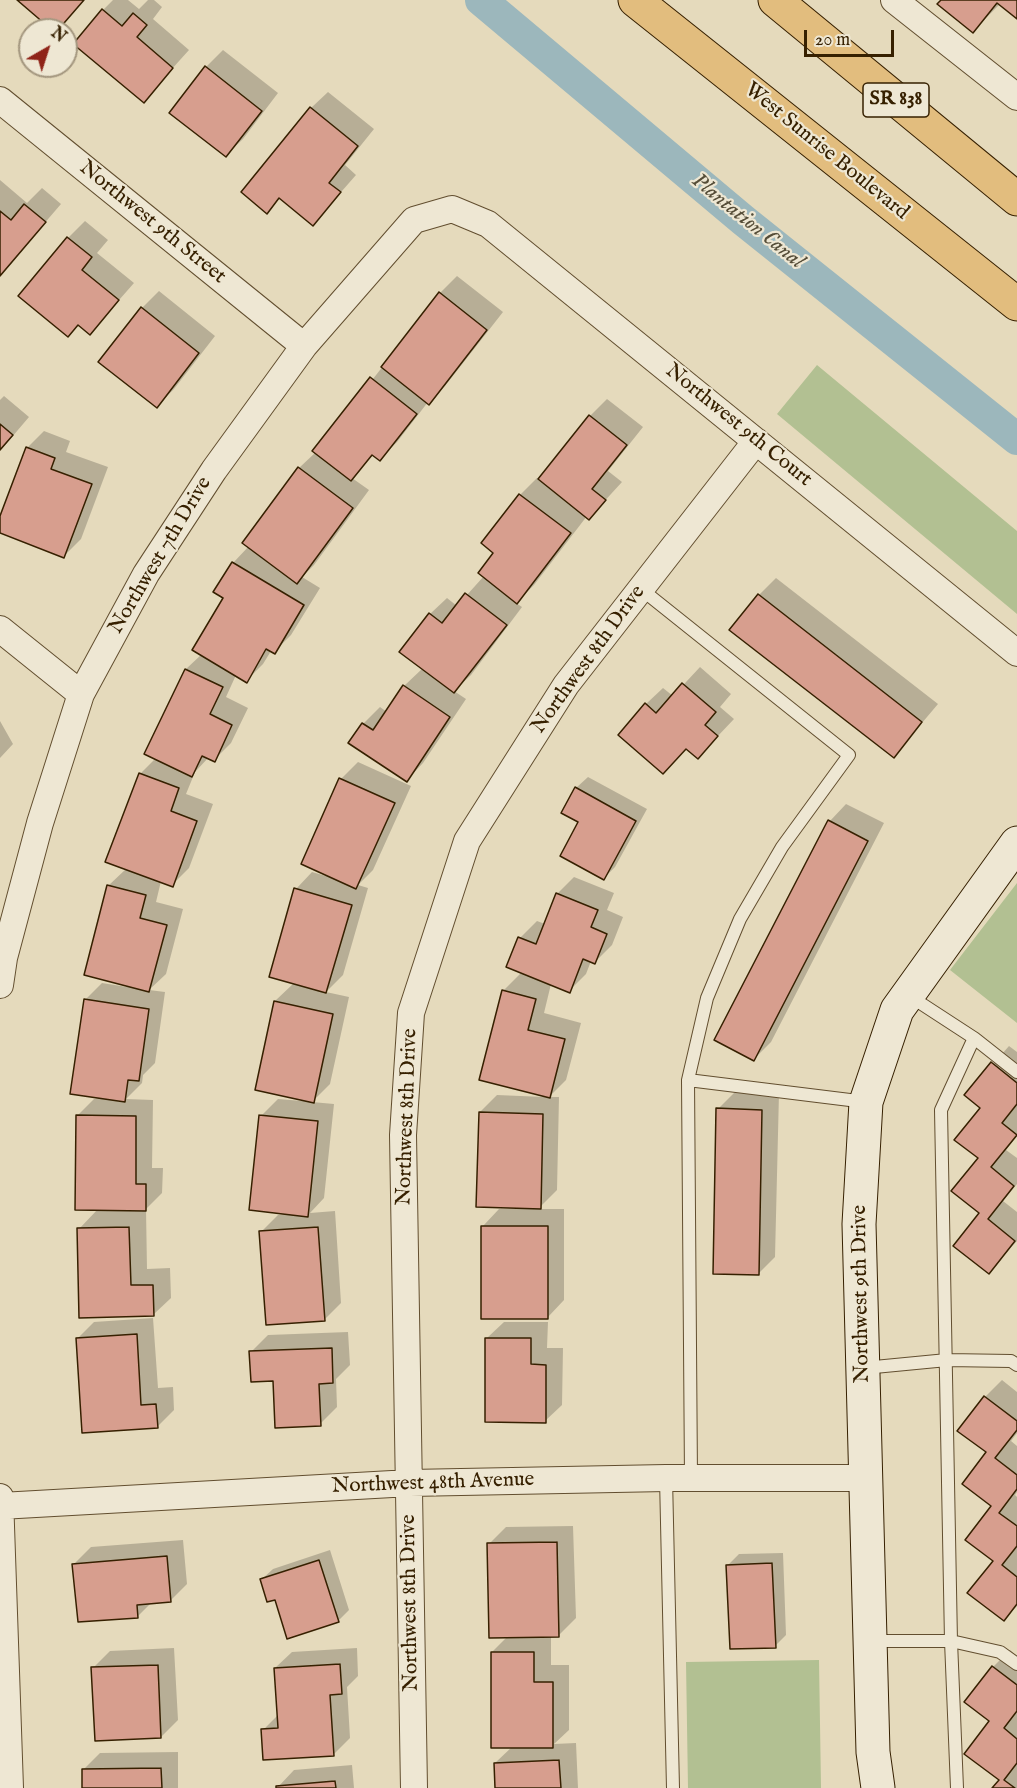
<!DOCTYPE html>
<html>
<head>
<meta charset="utf-8">
<style>
	body { margin:0 }
	#map { position:relative; width:1017px; height:1788px; overflow:hidden; background:#e5dabc; font-family:"IM FELL English",serif }
	canvas { display:block }
	.north { position:absolute; left:18px; top:18px; width:60px; height:60px; box-sizing:border-box; background:#eee7d3; border:2px solid #a4977f; border-radius:50%; rotate:39deg; font-size:16px; font-weight:700; line-height:24px; text-align:center; color:#362000 }
	.north::after { content:''; display:block; margin:auto; width:21px; height:27px; background:#8f2418; clip-path:polygon(50% 0,100% 100%,50% 72%,0 100%) }
	.scale { position:absolute; left:804px; top:30px; width:90px; height:27px; box-sizing:border-box; border:3px solid #362000; border-top:0; padding-left:8px; font-size:18px; line-height:21px; white-space:nowrap; color:#362000; -webkit-text-stroke:4px #eee7d3; paint-order:stroke }
</style>
</head>
<body>
<div id="map">
<canvas width="1017" height="1788"></canvas>
<div class="north">N</div>
<div class="scale">20 m</div>
</div>
<script>
const ctx = document.querySelector('canvas').getContext('2d');
ctx.lineJoin = 'round';
function fillPath(path, color) { ctx.fillStyle = color; ctx.fill(path, 'evenodd'); }
const poly = rows => new Path2D(rows.map(r => 'M' + r).join(''));
function stroke(path, color, width, dash) { ctx.strokeStyle = color; ctx.lineWidth = width; ctx.lineCap = dash ? 'butt' : 'round'; ctx.setLineDash(dash || []); ctx.stroke(path); }
function drawText(font, color, halo, rows, align = 'center') {
  ctx.font = font + ' "IM FELL English",serif'; ctx.lineWidth = 4.5; ctx.setLineDash([]); ctx.textBaseline = 'middle'; ctx.strokeStyle = halo; ctx.fillStyle = color; for (const [text, x, y, turn = 0] of rows) {
    ctx.save(); ctx.translate(x, y); ctx.rotate((+turn || 0) * Math.PI / 180); ctx.textAlign = isNaN(turn) ? turn : align; if (halo) ctx.strokeText(text, 0, 0); ctx.fillText(text, 0, 0); ctx.restore();
  }
}
const green = poly([
	[817,365,1017,531,1017,614,777,414],
	[1017,883,1017,1023,950,970],
	[819,1660,821,1788,688,1788,686,1662]
]);
const shadow = poly([
	[113,0,128,0,139,9,148,0,154,0,162,7,153,19,189,50,143,101,103,10],
	[942,0,1017,0,1017,17,1000,4,973,31],
	[223,50,278,93,243,139,226,155,171,113,206,67],
	[328,92,374,129,345,165,356,175,313,224,281,197,267,212,311,108],
	[0,180,27,203,42,188,61,204,0,275],
	[85,221,108,240,97,253,134,283,90,333,79,324,68,335,68,238],
	[457,276,503,312,445,386,428,402,397,442,380,459,374,454,352,478,369,490,314,565,302,577,320,588,291,635,274,652,271,651,263,664,246,681,236,675,226,697,248,708,231,743,214,760,209,757,195,772,186,794,213,804,189,868,172,885,161,881,156,902,183,909,166,974,149,990,165,992,155,1063,143,1075,142,1083,126,1099,153,1100,152,1168,163,1168,162,1193,146,1209,147,1269,170,1268,171,1298,154,1314,79,1229,98,1209,77,1116,94,1099,104,1097,85,1000,102,983,127,987,108,886,127,868,140,774,156,758,146,753,186,669,202,654,225,598,233,563,249,546,299,468,316,452,440,293],
	[159,291,215,336,174,389,157,406,142,308],
	[4,396,29,417,0,451,0,400],
	[607,399,643,427,608,471,622,482,589,518,587,516,534,585,516,603,522,607,471,675,454,691,466,699,423,763,407,780,363,724,380,707,387,712,404,686,423,668,430,614,447,598,457,606,484,576,495,552,483,543,520,495,537,478,540,480,590,416],
	[44,431,70,441,66,452,108,467,81,539,64,556,0,531,0,520,27,448],
	[776,578,938,704,894,756,759,595],
	[700,667,731,694,720,707,734,719,698,757,646,704,663,688,673,696],
	[0,721,13,744,0,758],
	[358,762,411,786,373,870,358,885,368,888,343,975,326,992,349,997,330,1084,312,1102,334,1104,324,1198,310,1213,335,1211,341,1303,324,1320,261,1232,278,1215,286,1214,261,1116,278,1099,302,1101,275,1001,294,983,296,889,312,872,326,876,341,779],
	[588,777,647,809,615,867,603,879,580,822,576,788],
	[846,804,884,823,771,1042,754,1059,716,1039,830,821],
	[574,877,614,893,607,910,623,917,612,945,595,962,591,961,586,974,569,991,551,984,544,1013,581,1023,566,1080,549,1097,559,1097,557,1190,538,1209,564,1209,564,1300,548,1317,483,1226,499,1209,525,1209,525,1207,480,1112,497,1095,544,1097,503,991,522,972,508,966,520,938,537,921,545,924,557,894],
	[1009,1046,1017,1052,1017,1136,1006,1150,1017,1158,1017,1184,1003,1201,1017,1212,1017,1241,988,1272,981,1213,982,1108,966,1095],
	[735,1092,779,1093,775,1257,758,1274,718,1109],
	[153,1318,158,1388,173,1387,174,1410,157,1427,77,1339,94,1322],
	[504,1322,548,1322,547,1348,563,1348,562,1405,545,1421,487,1338],
	[348,1332,350,1365,336,1379,337,1407,320,1424,251,1352,268,1335],
	[1002,1380,1017,1392,1017,1433,1011,1441,1017,1446,1017,1492,1015,1495,1017,1497,1017,1606,1004,1619,995,1561,985,1397],
	[573,1526,576,1618,559,1635,551,1635,551,1665,569,1665,569,1730,554,1744,576,1743,578,1788,497,1788,495,1763,513,1746,492,1652,508,1636,489,1544,506,1527],
	[183,1540,187,1584,170,1601,152,1602,138,1616,74,1564,91,1547],
	[330,1550,349,1610,338,1621,276,1598,261,1580,273,1569],
	[783,1553,786,1635,775,1646,728,1565,739,1554],
	[174,1648,178,1720,161,1737,93,1668,110,1651],
	[357,1648,358,1676,347,1687,350,1738,333,1755,263,1730,278,1715,275,1668,292,1652],
	[1010,1650,1017,1656,1017,1788,994,1788,1001,1780,991,1721,993,1667],
	[178,1752,178,1788,84,1788,83,1770,100,1753],
	[352,1765,354,1788,277,1788,294,1770]
]);
const canal = poly([
	[481,0,743,220,1017,439]
]);
const building = poly([
	[17,0,84,0,58,30,52,30,17,0],
	[941,0,1017,0,1017,19,997,3,973,33,937,4,941,0],
	[102,9,122,26,133,13,147,25,137,37,173,68,144,103,73,44,102,9],
	[205,66,262,111,226,157,169,113,205,66],
	[310,107,358,146,329,183,341,192,313,226,279,198,267,214,241,192,310,107],
	[24,204,46,222,0,276,0,211,11,220,24,204],
	[67,237,92,257,82,270,119,300,90,335,78,325,68,337,18,296,67,237],
	[439,292,487,330,429,405,381,367,439,292],
	[141,307,199,353,157,408,98,362,141,307],
	[370,377,417,414,380,461,372,455,351,481,312,451,370,377],
	[589,415,627,445,592,489,606,500,589,520,538,479,589,415],
	[0,424,13,435,0,450,0,424],
	[26,447,55,458,51,469,92,484,64,558,0,533,0,516,26,447],
	[298,467,353,508,297,584,242,543,298,467],
	[519,494,571,533,517,604,478,573,493,553,481,543,519,494],
	[232,562,304,605,275,654,266,649,247,683,192,650,223,598,213,592,232,562],
	[465,593,507,625,454,693,399,652,429,613,442,623,465,593],
	[758,594,922,722,894,758,729,630,758,594],
	[185,669,223,687,210,714,232,725,215,762,202,756,192,777,144,754,185,669],
	[682,683,716,712,705,725,718,736,698,759,686,749,663,774,618,735,645,703,656,713,682,683],
	[403,685,450,717,407,782,348,743,362,723,373,730,403,685],
	[139,773,179,788,171,811,197,821,173,887,105,862,139,773],
	[339,778,395,803,356,889,301,864,339,778],
	[575,787,636,821,604,880,560,856,578,822,561,813,575,787],
	[828,820,868,841,754,1061,714,1040,828,820],
	[107,885,146,895,140,918,167,925,149,992,84,975,107,885],
	[294,888,352,905,326,993,269,977,294,888],
	[556,893,598,910,591,927,607,934,595,964,583,959,570,993,506,967,518,937,536,944,556,893],
	[502,990,536,999,528,1030,565,1039,550,1098,479,1080,502,990],
	[84,999,149,1009,139,1081,128,1080,125,1102,70,1094,84,999],
	[274,1001,333,1014,314,1103,255,1090,274,1001],
	[991,1062,1017,1083,1017,1104,1002,1123,1017,1135,991,1167,1014,1186,988,1219,1015,1241,989,1274,953,1246,979,1213,951,1191,978,1158,954,1140,980,1108,964,1095,991,1062],
	[716,1108,762,1110,759,1275,713,1274,716,1108],
	[479,1112,543,1114,541,1209,476,1207,479,1112],
	[76,1115,136,1116,136,1184,146,1184,146,1211,75,1210,76,1115],
	[259,1115,318,1121,308,1217,249,1210,259,1115],
	[481,1226,548,1226,548,1319,481,1319,481,1226],
	[129,1227,131,1285,153,1285,154,1316,79,1318,77,1228,129,1227],
	[318,1227,325,1321,266,1325,259,1231,318,1227],
	[137,1334,141,1405,156,1404,158,1428,82,1433,76,1338,137,1334],
	[485,1338,531,1338,531,1364,546,1365,546,1423,485,1422,485,1338],
	[332,1348,333,1383,319,1384,321,1426,275,1428,273,1381,251,1382,249,1351,332,1348],
	[984,1396,1017,1421,1017,1430,995,1458,1017,1475,1017,1489,999,1513,1017,1526,1017,1546,1002,1565,1017,1577,1017,1604,1004,1621,967,1593,993,1561,965,1540,991,1506,962,1484,986,1452,957,1431,984,1396],
	[557,1542,559,1637,489,1638,487,1543,557,1542],
	[167,1556,171,1602,137,1605,138,1618,78,1622,72,1564,167,1556],
	[319,1560,339,1622,287,1639,275,1600,267,1602,260,1579,319,1560],
	[772,1563,776,1648,730,1649,726,1565,772,1563],
	[491,1652,534,1652,534,1682,553,1682,553,1748,491,1748,491,1652],
	[340,1664,342,1694,330,1695,334,1756,263,1760,261,1729,278,1728,274,1668,340,1664],
	[158,1665,161,1738,95,1741,91,1667,158,1665],
	[992,1666,1017,1685,1017,1711,1004,1728,1017,1739,1017,1763,1004,1780,1015,1788,992,1788,999,1780,964,1754,989,1721,964,1702,992,1666],
	[559,1760,561,1788,495,1788,494,1763,559,1760],
	[161,1768,162,1788,82,1788,82,1769,161,1768],
	[335,1781,336,1788,276,1788,276,1786,335,1781]
]);
const lane = poly([
	[641,589,849,755,782,847,740,919,707,998,688,1080,866,1102],
	[908,995,974,1038,1017,1072],
	[688,1080,691,1478],
	[864,1368,947,1360,1011,1361,1017,1365],
	[666,1478,673,1788],
	[871,1641,951,1641,1000,1652,1017,1664],
	[957,1788,951,1641,941,1110,974,1038]
]);
const street = poly([
	[894,0,1017,97],
	[0,100,304,346],
	[0,629,81,694],
	[0,985,4,958,40,823,81,694,146,574,214,470,304,346,414,220,452,209,488,224,1017,653],
	[0,1497,10,1788],
	[0,1506,410,1483,666,1478,866,1478],
	[414,1788,403,1135,411,1013,467,841,566,685,756,441]
]);
const secondary = poly([
	[878,1788,873,1752,859,1224,866,1102,897,1010,1017,843]
]);
const primary = poly([
	[635,0,1017,304],
	[775,0,1017,199]
]);
const shields = [
	[896,100,66]
];
const shieldNames = [
	["SR 838",896,100]
];
const streetNames = [
	["West Sunrise Boulevard",826,152,39],
	["Northwest 9th Street",152,223,39],
	["Northwest 9th Court",738,426,39],
	["Northwest 7th Drive",161,556,-59],
	["Northwest 8th Drive",589,660,-54],
	["Northwest 8th Drive",408,1117,-88],
	["Northwest 9th Drive",862,1294,-91],
	["Northwest 48th Avenue",433,1484,-2],
	["Northwest 8th Drive",411,1603,-91]
];
const waterNames = [
	["Plantation Canal",747,222,39]
];
fillPath(green, '#b2c092');
fillPath(shadow, '#0003');
stroke(canal, '#9cb7bc', 32);
fillPath(building, '#d79e8e');
stroke(building, '#362000', 1.5);
stroke(lane, '#624e2f', 14);
stroke(street, '#624e2f', 28);
stroke(secondary, '#362000', 35);
stroke(primary, '#362000', 35);
stroke(lane, '#eee7d3', 12);
stroke(street, '#eee7d3', 26);
stroke(secondary, '#eee7d3', 33);
stroke(primary, '#e2bd7e', 33);
for (const [x, y, w] of shields) { const box = new Path2D(); box.roundRect(x - w / 2, y - 17, w, 34, 4.5); ctx.fillStyle = '#eee7d3'; ctx.fill(box); stroke(box, '#362000', 1.5); }
drawText('bold 20px', '#362000', null, shieldNames);
drawText('21px', '#362000', '#eee7d3', streetNames);
drawText('italic 22px', '#554d38', '#eee7d3', waterNames);
</script>
</body>
</html>
